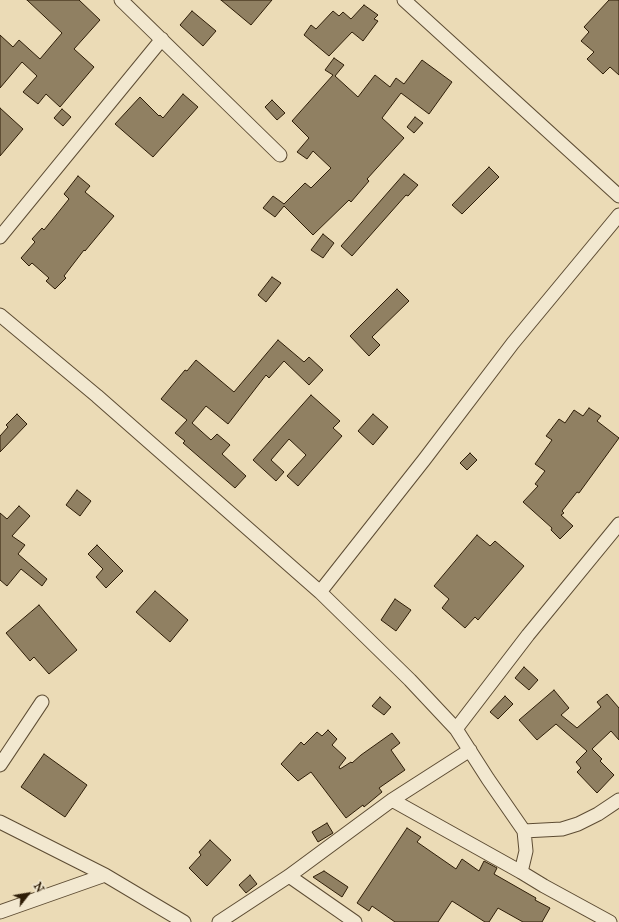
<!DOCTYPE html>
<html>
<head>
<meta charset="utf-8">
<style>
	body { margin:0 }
	#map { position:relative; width:619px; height:922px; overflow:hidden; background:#ebdbb6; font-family:"IM FELL Great Primer",serif }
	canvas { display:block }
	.north { position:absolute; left:8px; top:874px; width:40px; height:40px; -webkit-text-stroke:3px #f2e8d0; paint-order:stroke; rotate:59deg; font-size:11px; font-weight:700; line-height:16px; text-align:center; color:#2e1d07 }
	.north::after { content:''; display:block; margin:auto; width:14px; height:18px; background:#2e1d07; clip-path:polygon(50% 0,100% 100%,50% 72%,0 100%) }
</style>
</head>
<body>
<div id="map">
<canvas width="619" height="922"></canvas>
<div class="north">N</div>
</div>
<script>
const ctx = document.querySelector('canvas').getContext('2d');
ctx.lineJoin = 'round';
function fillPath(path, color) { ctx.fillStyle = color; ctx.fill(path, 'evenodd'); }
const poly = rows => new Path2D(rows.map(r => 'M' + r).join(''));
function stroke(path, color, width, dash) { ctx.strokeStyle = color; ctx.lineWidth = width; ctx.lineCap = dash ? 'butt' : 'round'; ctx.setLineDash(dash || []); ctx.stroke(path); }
const building = poly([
	[27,0,79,0,100,20,74,49,94,67,60,107,46,94,38,104,23,92,37,76,22,62,0,88,0,35,13,47,19,40,40,59,62,33,27,0],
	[221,0,272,0,251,25,221,0],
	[609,0,619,0,619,75,610,67,603,74,587,59,594,52,581,41,589,32,584,27,609,0],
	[364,5,378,15,374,19,378,21,363,41,352,32,329,56,304,35,311,25,316,29,333,11,339,16,343,12,351,19,364,5],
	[192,11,216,31,203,46,180,25,192,11],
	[334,58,344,65,335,76,358,97,375,75,390,87,396,78,404,84,422,60,452,82,429,114,401,93,382,118,404,138,367,179,369,181,351,202,349,200,313,235,284,206,275,217,263,208,273,196,284,204,305,183,311,188,331,168,313,151,307,159,297,152,309,138,292,121,333,75,325,70,334,58],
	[183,94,198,107,153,157,115,124,140,97,159,116,160,115,163,118,183,94],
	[272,100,285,113,277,120,265,107,272,100],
	[0,108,23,129,0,156,0,108],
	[62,109,71,117,63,126,54,118,62,109],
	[415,117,423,123,414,133,407,127,415,117],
	[489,167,499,177,462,214,452,205,489,167],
	[404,174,418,185,408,196,406,195,352,256,341,246,404,174],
	[78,176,90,186,85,192,114,216,85,251,84,250,64,276,66,278,55,289,46,281,49,278,32,263,29,266,21,258,35,242,32,239,42,228,44,230,69,199,64,194,78,176],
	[323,234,334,243,323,258,311,250,323,234],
	[272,277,281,283,266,302,258,295,272,277],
	[397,289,409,301,372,337,380,345,369,356,350,336,397,289],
	[278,340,304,362,309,357,323,370,309,385,284,361,269,378,266,375,228,424,206,406,192,423,211,440,217,434,230,445,222,454,246,476,235,488,183,443,185,441,175,433,187,420,161,399,185,370,187,371,196,360,234,392,278,340],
	[311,395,340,421,333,428,342,436,298,486,287,476,306,455,289,439,271,460,284,472,276,481,253,460,311,395],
	[589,408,601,416,597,421,619,438,579,493,577,492,562,511,564,513,561,515,573,526,560,539,551,530,552,528,523,502,538,486,535,484,545,471,535,464,552,440,546,436,559,419,565,423,574,410,583,416,589,408],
	[17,414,27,424,0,452,0,436,8,427,6,425,17,414],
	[373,414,388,427,373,445,358,431,373,414],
	[470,453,477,460,467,470,460,463,470,453],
	[77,490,91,501,80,516,66,505,77,490],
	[19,506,30,516,12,536,25,545,18,554,47,579,42,586,21,569,7,586,0,580,0,513,7,519,19,506],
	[477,535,490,546,495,541,524,566,478,620,475,617,465,628,442,608,449,599,434,586,477,535],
	[97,545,123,571,106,588,96,577,103,569,88,554,97,545],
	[155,591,188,620,170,642,136,612,155,591],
	[395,599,411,610,396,631,381,620,395,599],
	[39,605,77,650,49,674,34,657,30,661,6,633,39,605],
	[524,667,538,680,529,690,515,678,524,667],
	[554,690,569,708,561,715,577,728,601,707,597,702,607,694,619,708,619,740,611,731,592,749,602,759,600,761,614,775,597,793,577,772,581,768,576,762,587,751,556,724,537,740,519,720,554,690],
	[505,696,513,704,498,719,490,712,505,696],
	[380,697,391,707,384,715,372,706,380,697],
	[328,730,337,739,332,745,346,758,339,767,340,769,351,762,352,763,361,755,392,733,400,743,391,750,405,770,379,788,382,792,364,807,363,805,346,818,311,772,298,781,281,764,301,742,304,745,317,732,322,736,328,730],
	[44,754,87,785,65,817,21,787,44,754],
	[327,823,333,833,318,842,312,832,327,823],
	[407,828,421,837,417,842,456,869,462,859,479,871,484,861,497,868,494,874,536,898,535,900,550,908,542,922,523,922,498,908,489,922,485,922,452,901,438,922,395,922,372,906,369,911,357,903,407,828],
	[210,840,231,860,207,886,189,868,201,855,199,852,210,840],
	[324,871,348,887,342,897,313,877,324,871],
	[250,875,257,884,246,893,239,885,250,875]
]);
const street = poly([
	[121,0,280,155],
	[404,0,619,196],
	[0,237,162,39],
	[0,315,97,396,320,592,410,680,456,729,488,779,524,831,526,851,521,872,544,886,610,922],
	[320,592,424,460,513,343,619,215],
	[456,729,528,635,619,524],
	[0,765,42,702],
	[392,800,521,872],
	[0,822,105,875,184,922],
	[524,831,562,829,578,824,598,814,619,800],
	[289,876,355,922],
	[0,912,105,875],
	[219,922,289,876,392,800,470,750]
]);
fillPath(building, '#908062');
stroke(building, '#2e1d07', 1);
stroke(street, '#5d4c33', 15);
stroke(street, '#f2e8d0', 13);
</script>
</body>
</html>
